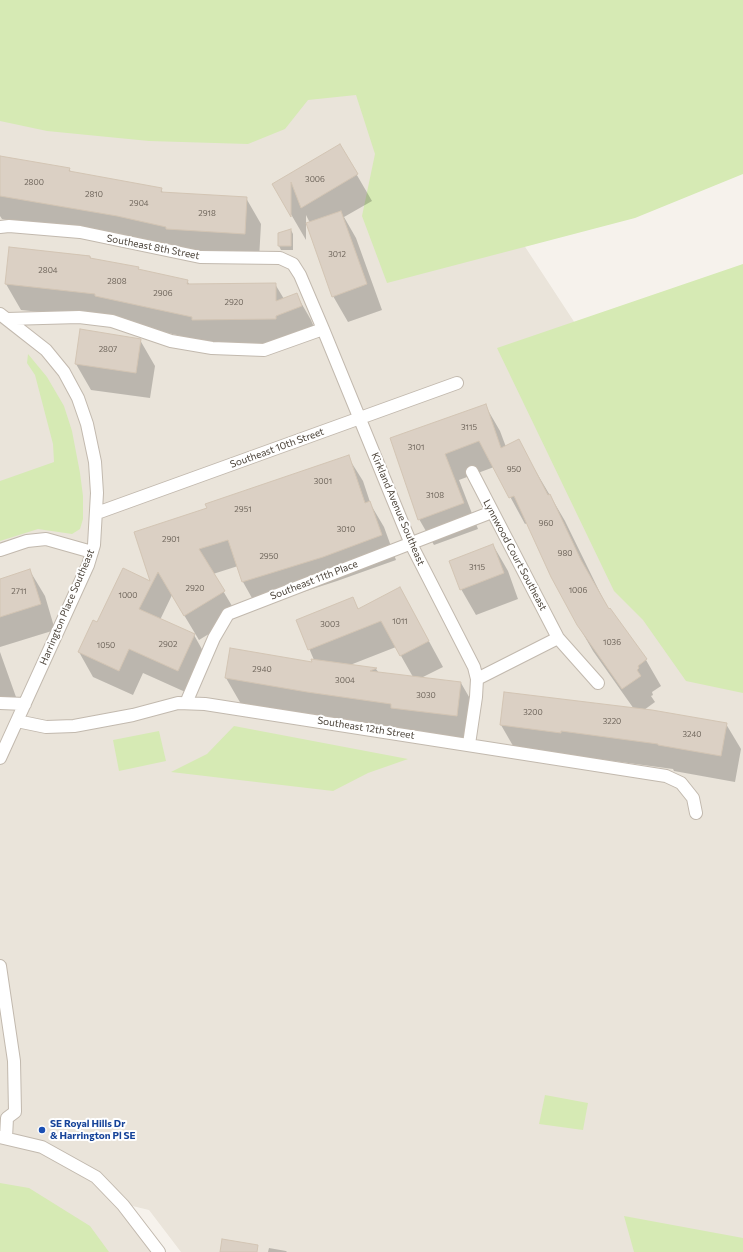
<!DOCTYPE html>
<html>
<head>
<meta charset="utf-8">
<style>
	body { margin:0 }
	canvas { display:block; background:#f6f2ec }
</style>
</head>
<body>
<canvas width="743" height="1252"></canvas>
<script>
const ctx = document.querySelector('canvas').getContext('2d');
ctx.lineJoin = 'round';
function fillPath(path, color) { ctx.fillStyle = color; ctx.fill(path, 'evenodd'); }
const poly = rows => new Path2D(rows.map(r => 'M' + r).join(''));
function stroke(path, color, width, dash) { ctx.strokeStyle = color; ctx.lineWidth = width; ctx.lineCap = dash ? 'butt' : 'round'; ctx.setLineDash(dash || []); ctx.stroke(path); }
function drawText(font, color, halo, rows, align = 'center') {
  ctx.font = font + ' Commissioner,sans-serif'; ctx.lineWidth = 4; ctx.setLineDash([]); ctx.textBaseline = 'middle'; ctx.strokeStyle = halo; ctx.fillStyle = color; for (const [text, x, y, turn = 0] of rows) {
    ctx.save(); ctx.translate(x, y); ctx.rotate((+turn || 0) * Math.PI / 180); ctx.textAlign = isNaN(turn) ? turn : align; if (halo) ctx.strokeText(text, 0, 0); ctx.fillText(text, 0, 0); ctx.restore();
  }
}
const residential = poly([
	[0,77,414,77,743,580,743,1252,181,1252,149,1210,116,1202,155,1252,0,1252]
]);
const green = poly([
	[0,0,743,0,743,174,635,218,387,283,362,216,375,154,356,95,308,100,285,129,248,144,149,141,47,131,0,121],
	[743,264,743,693,686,681,643,620,614,591,497,348],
	[28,354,47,377,64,406,72,431,80,473,83,496,83,519,80,529,72,534,38,529,0,541,0,481,54,462,53,444,35,375,27,363],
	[234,726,408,759,368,773,333,791,171,772,207,754],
	[159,731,166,761,119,771,113,740],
	[545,1095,588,1103,583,1130,539,1124],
	[0,1183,29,1188,90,1226,109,1252,0,1252],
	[624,1216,743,1238,743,1252,634,1252]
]);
const shadow = poly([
	[340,146,372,201,344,217,356,238,382,310,348,322,333,296,310,223,306,215,306,240,274,185],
	[0,157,69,169,72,173,161,189,163,193,246,198,261,224,259,259,181,252,2,219,0,216],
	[291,230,293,234,293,250,281,250,279,246,279,234],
	[10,248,90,256,91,259,138,268,139,270,187,281,190,285,275,284,284,299,296,294,311,320,316,332,290,345,208,346,206,342,109,319,21,310,6,284],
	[140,340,155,366,150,398,91,390,76,364],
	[485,405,500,431,506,447,518,441,565,521,609,611,610,610,646,660,661,686,652,692,653,695,651,696,655,702,644,710,726,724,741,749,735,782,674,771,673,769,576,756,516,751,501,725,634,709,593,651,578,625,527,523,525,524,494,467,459,480,478,529,434,545,419,519,391,439],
	[348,457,363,481,371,505,384,527,396,560,337,581,257,607,243,582,238,566,213,574,238,616,199,640,172,595,160,620,194,635,208,660,192,695,143,673,133,695,93,677,79,652,98,623,151,583,135,533,208,509],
	[493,545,508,571,518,599,476,615,461,589],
	[30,571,45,596,55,630,0,647,0,580],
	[400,588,443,667,421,678,461,683,476,709,472,742,241,704,226,678,314,663,314,660,297,620,352,598,359,610],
	[396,647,413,677,379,673,376,669,350,665],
	[0,652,16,697,0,703],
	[269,1248,286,1251,287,1252,268,1252]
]);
const building = poly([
	[340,144,358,174,301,208,291,182,291,217,272,184,340,144],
	[0,156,70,168,69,171,162,188,161,192,247,197,245,234,166,229,166,227,117,216,0,196,0,156],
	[341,211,367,284,332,297,306,223,341,211],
	[291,229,291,246,278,246,278,233,291,229],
	[9,247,90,256,90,258,139,267,138,269,188,280,187,284,276,283,276,301,297,293,302,306,276,316,276,319,192,320,192,317,95,296,95,294,5,284,9,247],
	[80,329,141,339,136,373,75,364,80,329],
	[486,404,501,448,519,439,548,495,550,494,581,560,609,609,610,608,647,659,638,666,639,668,637,670,641,676,622,689,577,625,551,577,514,496,509,498,479,441,445,454,464,503,418,520,390,438,486,404],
	[349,455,365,503,370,501,382,535,323,557,242,582,228,540,199,549,225,591,184,616,158,572,139,609,195,634,178,671,129,649,119,671,78,652,93,620,97,622,123,568,150,581,134,532,207,508,205,504,349,455],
	[493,544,504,573,460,590,449,561,493,544],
	[30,569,41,604,0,617,0,579,30,569],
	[400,587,429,641,400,656,381,621,308,650,296,620,353,597,358,609,400,587],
	[230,648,312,662,311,659,377,668,370,671,461,682,457,716,391,708,391,704,307,692,225,678,230,648],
	[504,692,652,710,727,723,721,756,658,745,658,744,561,731,561,733,500,725,504,692],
	[222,1239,258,1245,257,1252,220,1252,222,1239]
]);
const minor = poly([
	[0,227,9,226,80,232,200,257,280,258,293,264,300,275,323,329,411,544,474,667,477,679,476,697,469,744],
	[0,314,46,350,64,372,78,398,87,424,95,462,97,493,94,545,88,565,0,758],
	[7,319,79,317,112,321,171,341,212,348,264,350,323,329],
	[472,472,558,638,598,683],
	[97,513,457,383],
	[0,550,27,541,46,539,92,552],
	[477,679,558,638],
	[0,703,25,704],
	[186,703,214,638,228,614,492,512],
	[17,721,46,727,74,726,133,715,178,703,205,704,666,776,681,783,693,798,696,813],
	[0,966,14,1061,15,1112,7,1118,6,1138],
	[0,1137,42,1147,96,1177,123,1205,159,1252]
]);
const markers = [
	[42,1130,4,"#1a4fb4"]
];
const numberNames = [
	["3006",315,179],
	["2800",34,182],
	["2810",94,194],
	["2904",139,203],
	["2918",207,213],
	["3012",337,254],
	["2804",48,270],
	["2808",117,281],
	["2906",163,293],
	["2920",234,302],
	["2807",108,349],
	["3115",469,427],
	["3101",416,447],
	["950",514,469],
	["3001",323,481],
	["3108",435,495],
	["2951",243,509],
	["960",546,523],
	["3010",346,529],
	["2901",171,539],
	["980",565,553],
	["2950",269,556],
	["3115",477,567],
	["2920",195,588],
	["1006",578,590],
	["2711",19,591],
	["1000",128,595],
	["1011",400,621],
	["3003",330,624],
	["1036",612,642],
	["2902",168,644],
	["1050",106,645],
	["2940",262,669],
	["3004",345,680],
	["3030",426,695],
	["3200",533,712],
	["3220",612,721],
	["3240",692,734]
];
const streetNames = [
	["Southeast 8th Street",153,247,11],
	["Southeast 10th Street",277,448,-20],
	["Kirkland Avenue Southeast",398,509,67],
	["Lynnwood Court Southeast",515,555,62],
	["Southeast 11th Place",314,580,-21],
	["Harrington Place Southeast",67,607,-67],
	["Southeast 12th Street",366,728,9]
];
const transitNames = [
	["SE Royal Hills Dr",50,1124],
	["& Harrington Pl SE",50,1136]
];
fillPath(residential, '#eae4da');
fillPath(green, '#d6eab4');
fillPath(shadow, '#0003');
fillPath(building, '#dbd0c4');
stroke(building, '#d3c5b4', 1);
stroke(minor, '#c2b9ae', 14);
stroke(minor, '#fff', 12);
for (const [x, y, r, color] of markers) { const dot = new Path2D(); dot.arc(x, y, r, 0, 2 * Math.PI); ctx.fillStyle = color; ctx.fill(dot); stroke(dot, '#fff', 1.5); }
drawText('8px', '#6f665c', null, numberNames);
drawText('10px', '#4b4339', '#fff', streetNames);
drawText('bold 10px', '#164399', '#fff', transitNames, 'left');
</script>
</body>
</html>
